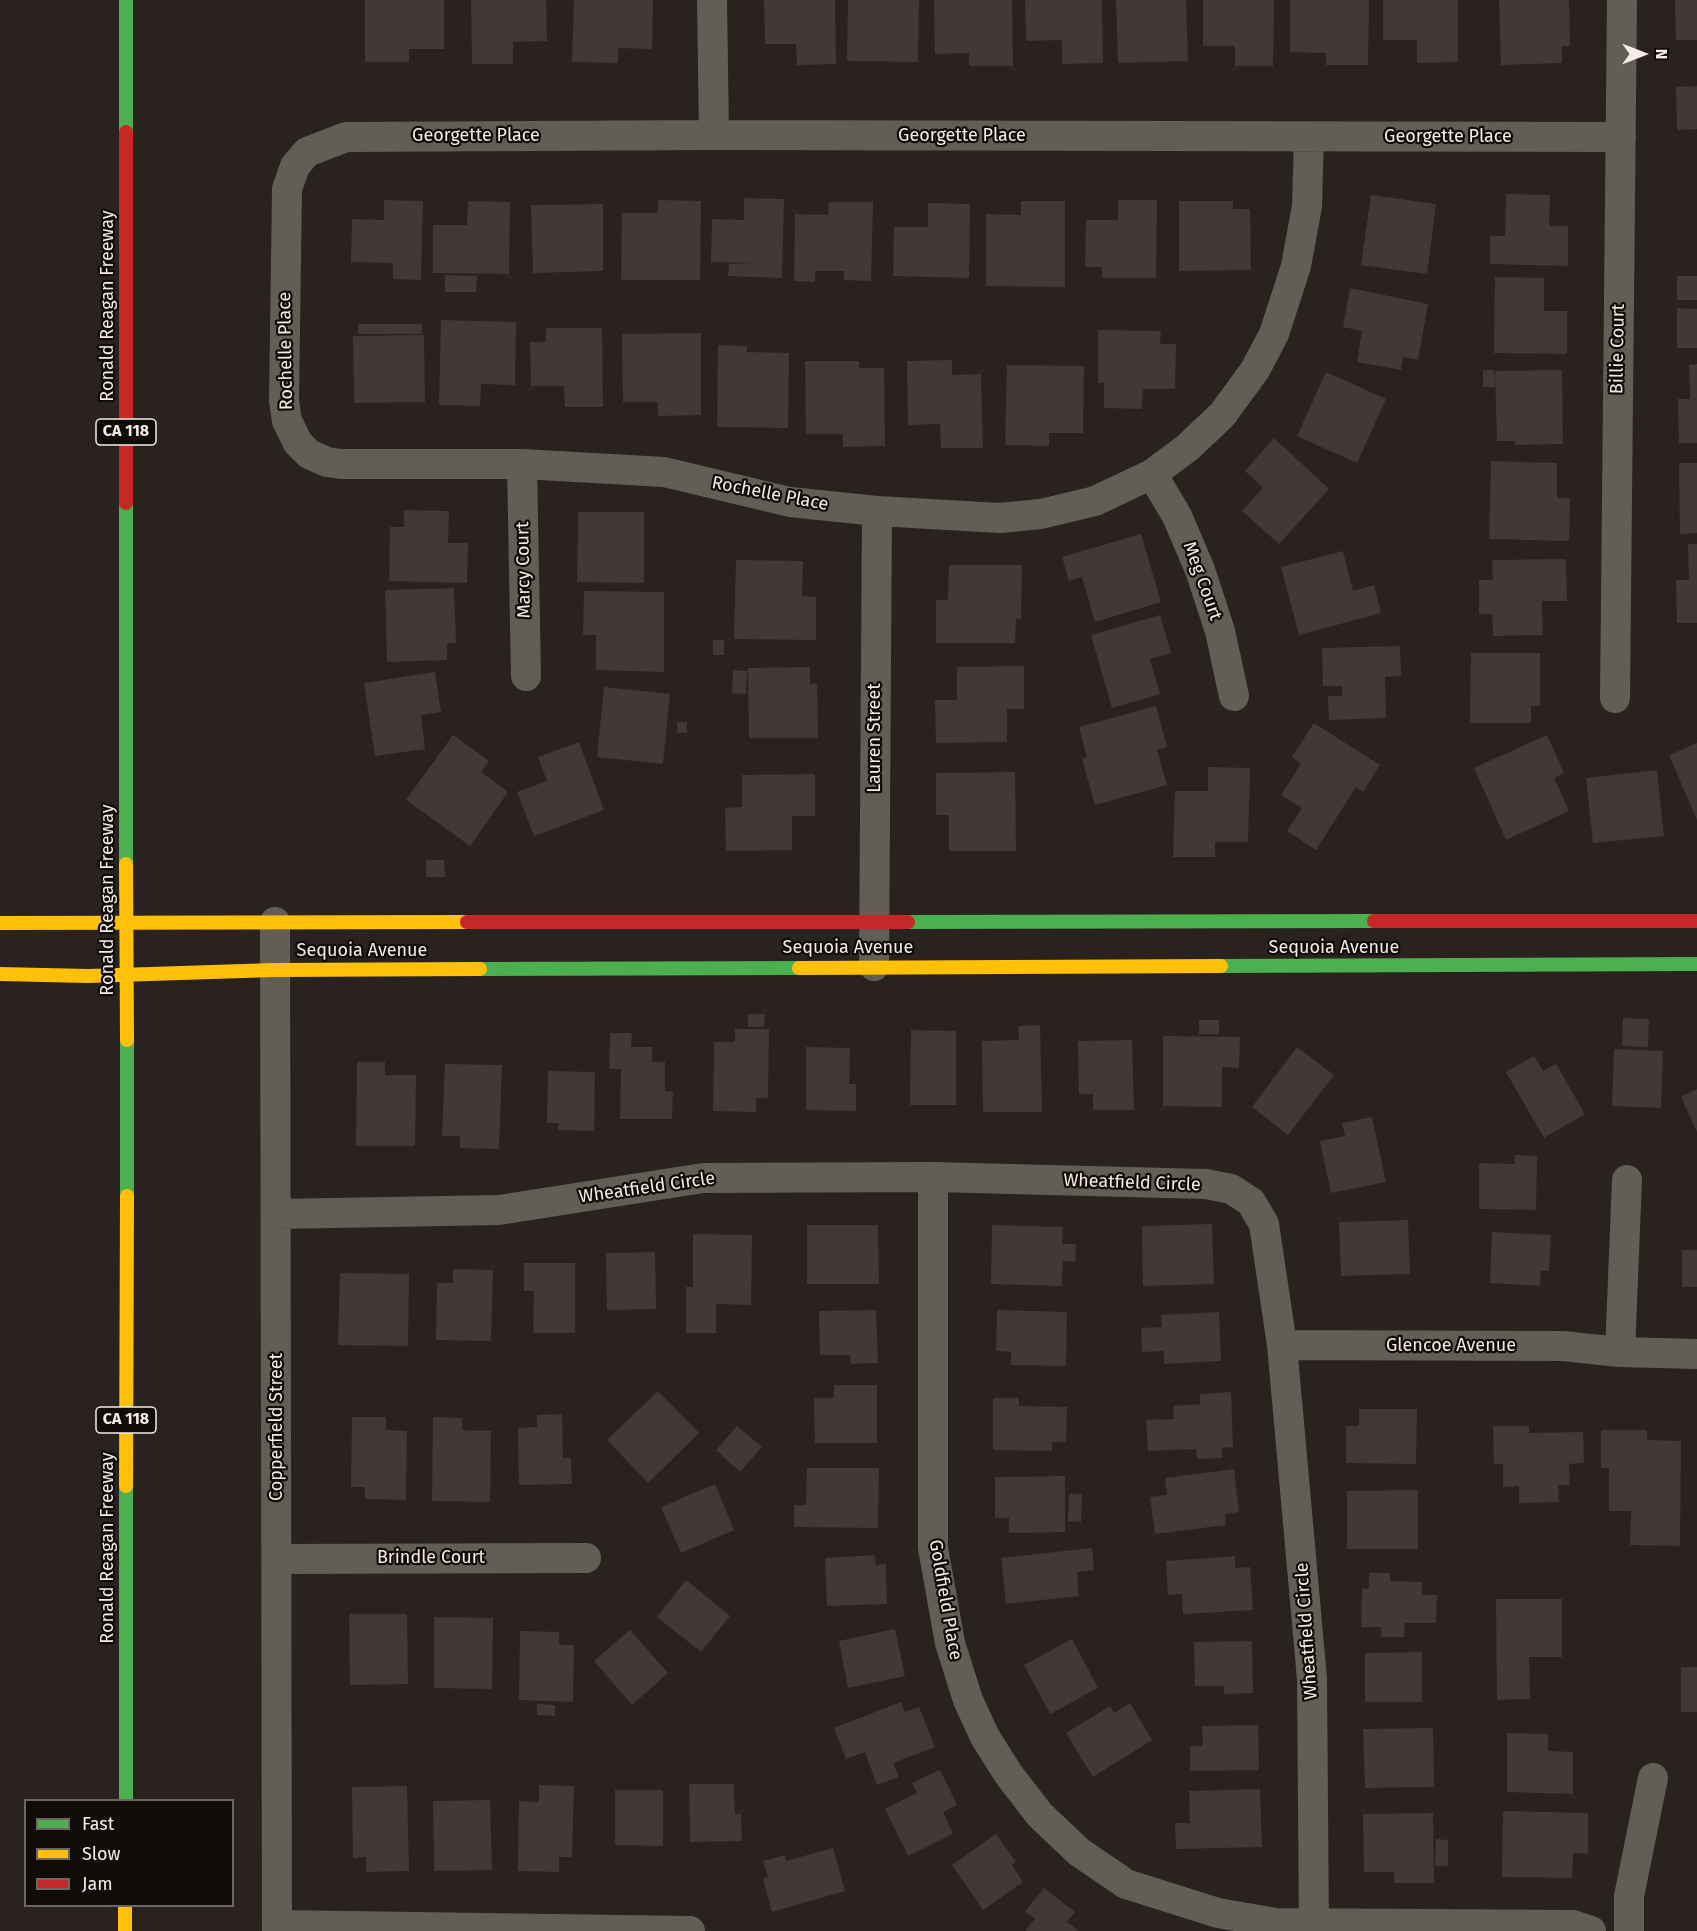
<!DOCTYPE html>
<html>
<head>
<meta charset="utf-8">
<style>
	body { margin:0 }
	#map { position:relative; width:1697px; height:1931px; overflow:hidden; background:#2a221e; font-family:"Fira Sans",sans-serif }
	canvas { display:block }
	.legend { position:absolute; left:24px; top:1799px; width:210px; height:108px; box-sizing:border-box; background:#120c09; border:2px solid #6d6662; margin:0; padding:8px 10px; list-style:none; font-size:18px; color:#f6ece7 }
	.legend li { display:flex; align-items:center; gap:12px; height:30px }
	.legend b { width:30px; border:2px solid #6d6662 }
	.north { position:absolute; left:1613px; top:24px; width:60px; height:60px; -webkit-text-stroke:4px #120c09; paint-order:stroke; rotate:90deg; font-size:16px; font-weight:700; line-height:24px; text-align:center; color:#f6ece7 }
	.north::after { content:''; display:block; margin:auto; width:21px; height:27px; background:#f6ece7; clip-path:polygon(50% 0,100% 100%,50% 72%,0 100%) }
</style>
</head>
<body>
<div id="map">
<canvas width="1697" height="1931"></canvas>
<ul class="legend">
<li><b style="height:8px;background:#4caf50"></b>Fast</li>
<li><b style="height:8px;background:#ffc107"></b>Slow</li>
<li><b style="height:8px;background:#c62828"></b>Jam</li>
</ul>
<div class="north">N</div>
</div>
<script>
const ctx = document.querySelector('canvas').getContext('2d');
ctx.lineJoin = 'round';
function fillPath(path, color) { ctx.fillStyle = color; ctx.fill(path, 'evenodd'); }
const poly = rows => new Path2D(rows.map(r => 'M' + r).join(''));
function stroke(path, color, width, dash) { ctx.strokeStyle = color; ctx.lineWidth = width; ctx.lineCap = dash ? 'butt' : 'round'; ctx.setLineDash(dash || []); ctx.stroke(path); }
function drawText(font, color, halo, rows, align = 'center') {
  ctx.font = font + ' "Fira Sans",sans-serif'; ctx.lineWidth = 4.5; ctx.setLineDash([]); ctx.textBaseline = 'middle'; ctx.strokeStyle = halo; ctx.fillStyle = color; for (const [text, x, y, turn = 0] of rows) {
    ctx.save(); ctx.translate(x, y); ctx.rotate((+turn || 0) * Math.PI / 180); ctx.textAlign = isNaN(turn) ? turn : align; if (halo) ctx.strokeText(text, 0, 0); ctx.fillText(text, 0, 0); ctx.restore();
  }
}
const building = poly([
	[365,0,444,0,444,49,409,49,409,62,365,62],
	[471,0,546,0,547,41,513,42,513,64,472,64],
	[574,0,653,0,652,49,618,48,618,63,572,62],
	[764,0,835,0,836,64,797,65,796,44,765,44],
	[848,0,919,0,918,62,847,61],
	[934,0,1012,0,1013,66,969,66,969,53,935,54],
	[1025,0,1102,0,1103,63,1062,64,1062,40,1026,41],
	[1116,0,1186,0,1188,61,1118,63],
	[1203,0,1274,0,1273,66,1235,66,1235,46,1203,46],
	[1290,0,1369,0,1368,65,1326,65,1326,53,1290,52],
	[1383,0,1458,0,1458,62,1417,63,1417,40,1383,40],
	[1499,0,1569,0,1570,46,1562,46,1562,63,1501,65],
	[1675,0,1697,0,1697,40,1676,40],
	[1697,86,1697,129,1677,130,1676,87],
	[1506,194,1550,195,1549,226,1568,226,1568,266,1490,264,1490,236,1505,236],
	[1371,195,1436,204,1427,274,1361,265],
	[744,198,784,199,782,278,728,276,729,264,755,263,711,262,712,219,744,220],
	[384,200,423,201,421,280,393,279,393,263,351,262,352,219,384,220],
	[658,200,701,201,700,280,621,280,622,213,657,213],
	[1118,200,1157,200,1156,278,1102,278,1102,267,1085,267,1086,220,1118,220],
	[468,201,510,202,509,274,433,273,433,225,467,225],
	[1021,201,1065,201,1065,287,986,286,986,214,1021,215],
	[1179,201,1233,201,1233,209,1250,209,1251,270,1179,271],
	[829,202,873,202,871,281,844,280,844,271,815,271,815,282,794,281,795,214,828,215],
	[928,203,970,204,969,278,893,276,894,227,928,227],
	[603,204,603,271,533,273,531,205],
	[445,275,477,276,476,292,445,292],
	[1677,276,1697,276,1697,300,1677,300],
	[1495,277,1544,278,1544,311,1567,311,1567,354,1494,353],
	[1350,288,1428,304,1418,360,1403,357,1401,370,1357,362,1362,331,1343,327],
	[1677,308,1697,309,1697,348,1677,348],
	[441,320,516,322,515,385,481,384,480,406,439,405],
	[358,324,422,324,422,334,358,334],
	[546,328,602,328,603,407,565,407,564,386,531,386,530,342,546,342],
	[1098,330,1161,331,1160,344,1176,344,1175,389,1143,389,1142,409,1104,408,1104,383,1098,383],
	[701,333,701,415,658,416,658,402,623,402,622,334],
	[424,335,425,402,354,403,353,336],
	[718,345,747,346,747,352,789,353,788,428,717,427],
	[952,360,952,375,981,374,983,448,941,448,940,424,908,425,907,361],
	[805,361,859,361,859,368,884,368,885,446,843,447,843,434,806,434],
	[1697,364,1697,443,1679,443,1678,399,1690,399,1689,365],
	[1007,365,1084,366,1083,433,1049,433,1049,446,1005,445],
	[1483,370,1494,370,1495,387,1483,387],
	[1562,370,1563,444,1515,445,1515,441,1497,441,1495,371],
	[1326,372,1386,399,1357,463,1297,436],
	[1274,438,1329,489,1279,544,1242,511,1263,488,1245,471],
	[1491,461,1557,463,1557,498,1570,498,1569,541,1489,539],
	[1679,463,1697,463,1697,533,1680,534],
	[404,510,449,511,448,543,468,543,467,583,389,581,390,527,404,527],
	[578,512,644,512,644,583,577,582],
	[1141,534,1161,602,1095,622,1082,577,1069,581,1062,557],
	[1688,544,1697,544,1697,623,1677,623,1676,580,1689,580],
	[1343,551,1353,591,1374,585,1381,613,1299,635,1281,567],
	[1566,559,1567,601,1542,601,1543,635,1493,636,1492,614,1479,614,1479,580,1493,580,1492,560],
	[736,560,803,561,802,596,816,597,816,640,734,639],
	[949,565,1022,565,1021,619,1016,618,1015,643,936,643,936,600,948,600],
	[454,588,456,643,447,643,447,660,387,662,385,590],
	[584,591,664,592,664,672,596,670,596,635,583,635],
	[1160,615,1171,653,1150,659,1160,694,1112,708,1091,635],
	[713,640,724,640,724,655,713,655],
	[1400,646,1401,676,1385,677,1386,718,1329,720,1328,696,1342,696,1342,686,1323,686,1322,648],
	[1471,653,1540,653,1540,706,1531,706,1531,723,1470,723],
	[1024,666,1024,709,1007,709,1007,742,936,743,935,700,957,700,957,667],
	[810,667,810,684,817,683,818,738,749,738,748,668],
	[733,670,747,671,746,694,732,693],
	[435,672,441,712,421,715,425,749,375,756,364,683],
	[604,687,670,694,663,764,597,757],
	[1156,706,1167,747,1157,750,1167,785,1095,805,1082,759,1087,757,1079,727],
	[677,722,687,722,687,733,677,733],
	[1314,723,1380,765,1363,792,1356,787,1316,850,1287,831,1302,808,1281,795,1301,764,1292,757],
	[453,735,489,761,481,772,508,792,470,846,406,800],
	[1547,735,1564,773,1554,778,1569,811,1506,840,1474,768],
	[579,742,604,810,534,836,517,792,547,781,538,757],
	[1697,743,1697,820,1669,755],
	[1208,767,1250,768,1248,842,1215,842,1215,857,1173,857,1175,791,1208,791],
	[1657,770,1664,836,1593,843,1586,778],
	[1015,772,1016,851,949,851,949,815,936,815,936,773],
	[815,774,815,816,792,816,792,850,726,851,725,808,742,807,742,775],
	[426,860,444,860,445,877,426,877],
	[748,1014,765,1014,764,1027,748,1027],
	[1623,1018,1649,1019,1648,1047,1622,1046],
	[1199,1020,1219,1020,1219,1034,1199,1034],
	[1040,1025,1042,1112,983,1112,982,1041,1019,1040,1018,1026],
	[735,1029,769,1029,768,1098,756,1098,756,1112,713,1111,714,1042,735,1042],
	[911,1030,956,1031,956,1105,910,1105],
	[610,1033,632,1033,631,1047,652,1047,652,1062,665,1062,665,1091,673,1091,672,1119,620,1119,621,1069,609,1069],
	[1163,1036,1240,1037,1239,1068,1222,1067,1222,1107,1163,1106],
	[1132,1040,1134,1110,1093,1110,1093,1094,1079,1094,1078,1041],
	[806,1047,850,1048,849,1084,856,1084,856,1111,806,1110],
	[1297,1047,1334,1075,1288,1135,1252,1107],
	[1614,1049,1663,1051,1661,1108,1612,1106],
	[1534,1056,1543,1071,1556,1064,1585,1114,1544,1138,1506,1072],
	[357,1062,385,1062,385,1075,416,1075,415,1146,356,1146],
	[445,1064,502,1065,499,1149,460,1148,460,1136,442,1136],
	[548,1071,595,1072,594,1131,558,1130,559,1123,547,1123],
	[1697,1089,1697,1132,1681,1097],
	[1372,1117,1386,1182,1331,1193,1320,1141,1345,1136,1342,1123],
	[1515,1155,1537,1156,1536,1210,1479,1209,1479,1163,1515,1164],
	[1408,1220,1410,1274,1341,1276,1339,1222],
	[1212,1224,1214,1284,1143,1286,1142,1226],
	[807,1225,878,1225,879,1284,807,1284],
	[992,1225,1063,1227,1062,1244,1076,1244,1075,1262,1063,1261,1062,1286,991,1284],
	[1492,1232,1551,1235,1549,1271,1541,1271,1540,1286,1490,1283],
	[693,1234,752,1235,751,1305,716,1304,716,1333,686,1333,686,1287,693,1287],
	[1682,1250,1697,1250,1697,1287,1682,1287],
	[655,1252,656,1309,607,1310,606,1253],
	[524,1263,575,1263,575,1333,533,1333,534,1291,524,1291],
	[453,1269,493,1270,491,1341,436,1340,437,1283,453,1283],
	[340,1273,409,1274,408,1346,338,1345],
	[876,1310,878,1363,851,1364,850,1355,820,1355,819,1311],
	[997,1310,1067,1312,1066,1366,1011,1365,1011,1352,996,1351],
	[1219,1312,1221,1361,1164,1364,1164,1351,1142,1352,1141,1328,1162,1327,1161,1315],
	[834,1385,877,1385,877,1443,815,1443,814,1398,834,1398],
	[658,1391,699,1433,648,1483,607,1440],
	[1231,1392,1233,1447,1222,1448,1223,1458,1197,1459,1196,1449,1148,1451,1146,1420,1174,1419,1173,1406,1200,1404,1200,1394],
	[993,1398,1019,1398,1019,1406,1067,1407,1066,1442,1052,1442,1052,1451,993,1450],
	[1359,1409,1417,1409,1416,1464,1346,1463,1346,1426,1359,1426],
	[562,1414,563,1458,571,1458,572,1484,519,1485,518,1428,537,1427,537,1415],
	[352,1417,386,1417,386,1430,407,1431,406,1500,365,1499,365,1487,351,1487],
	[433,1417,462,1418,462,1430,491,1431,490,1502,432,1501],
	[737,1426,762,1447,740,1472,716,1450],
	[1493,1426,1529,1426,1529,1433,1583,1432,1584,1463,1569,1464,1570,1485,1558,1485,1559,1502,1519,1503,1519,1486,1503,1487,1503,1464,1494,1464],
	[1601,1430,1647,1430,1647,1440,1681,1441,1680,1546,1630,1545,1631,1511,1609,1511,1609,1468,1601,1468],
	[807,1468,879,1468,878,1528,794,1527,794,1505,806,1505],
	[1234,1469,1239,1512,1225,1514,1226,1525,1155,1534,1150,1497,1167,1495,1165,1478],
	[1065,1476,1065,1532,1009,1533,1009,1518,995,1518,995,1477],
	[715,1484,734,1530,681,1553,661,1507],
	[1418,1490,1418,1549,1347,1549,1347,1491],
	[1069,1494,1082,1494,1081,1522,1068,1521],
	[1092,1548,1094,1570,1077,1572,1079,1596,1006,1604,1001,1558],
	[875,1555,876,1565,886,1564,887,1604,827,1606,825,1558],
	[1235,1556,1235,1568,1250,1567,1253,1610,1183,1614,1182,1594,1168,1595,1166,1561],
	[1369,1573,1390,1573,1390,1581,1422,1582,1422,1595,1437,1595,1436,1623,1405,1623,1404,1637,1381,1637,1381,1627,1361,1627,1362,1588,1369,1589],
	[686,1580,730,1616,701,1652,657,1617],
	[1496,1599,1562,1599,1562,1657,1529,1657,1530,1699,1497,1700],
	[349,1614,407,1614,408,1684,350,1685],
	[434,1617,493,1618,492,1689,434,1688],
	[895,1629,905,1676,848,1688,839,1641],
	[630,1630,668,1673,632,1705,594,1661],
	[520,1631,559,1632,559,1645,574,1645,573,1702,519,1700],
	[1072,1639,1098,1688,1050,1714,1024,1665],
	[1252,1641,1253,1693,1224,1694,1224,1686,1195,1686,1194,1642],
	[1422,1652,1422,1702,1365,1702,1365,1653],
	[1681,1667,1697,1667,1697,1712,1681,1712],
	[901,1702,905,1712,919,1707,935,1747,893,1763,899,1777,877,1785,865,1752,846,1759,834,1728],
	[1130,1703,1152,1740,1093,1777,1066,1733,1110,1706,1114,1713],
	[537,1704,555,1705,555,1716,537,1715],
	[1258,1725,1259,1770,1190,1771,1190,1746,1203,1746,1202,1726],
	[1433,1728,1434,1787,1365,1788,1363,1729],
	[1507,1733,1548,1734,1548,1751,1573,1752,1573,1794,1507,1792],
	[940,1770,957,1805,943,1812,953,1834,908,1856,885,1809,917,1793,912,1783],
	[689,1784,734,1784,735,1814,741,1814,742,1841,690,1842],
	[539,1785,574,1786,572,1857,559,1857,559,1872,518,1871,519,1801,539,1802],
	[407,1786,409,1871,366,1872,366,1857,353,1858,352,1787],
	[1260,1789,1262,1847,1176,1849,1175,1823,1190,1823,1189,1791],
	[615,1790,663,1790,663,1846,615,1845],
	[490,1800,492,1870,434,1871,433,1801],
	[1503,1811,1588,1813,1588,1854,1573,1853,1572,1878,1502,1877],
	[1433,1813,1434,1883,1394,1883,1394,1872,1364,1872,1363,1814],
	[996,1834,1016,1862,1012,1865,1023,1882,983,1910,952,1865],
	[1436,1839,1448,1840,1448,1866,1435,1866],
	[833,1848,845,1891,772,1912,763,1879,768,1877,763,1861,785,1855,786,1861],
	[1044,1888,1075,1912,1067,1922,1079,1931,1025,1931,1035,1919,1025,1911]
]);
const street = poly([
	[712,0,714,135],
	[1309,137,1307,206,1296,266,1274,334,1255,370,1222,415,1187,448,1152,474,1095,501,1041,514,1000,518,877,511,790,502,664,472,522,464,341,464,327,462,309,454,298,443,287,421,284,401,287,189,295,166,307,152,346,137,714,135,1621,137],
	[522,464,526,676],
	[1152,474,1177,516,1200,570,1220,631,1234,696],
	[1615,698,1622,0],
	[275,922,277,1931],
	[874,966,877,511],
	[933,1177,933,1548,950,1643,968,1700,985,1737,1009,1775,1040,1815,1079,1852,1126,1884,1218,1913,1276,1923,1573,1925,1591,1931],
	[277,1214,499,1210,703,1178,933,1177,1206,1184,1231,1189,1251,1202,1264,1224,1282,1345,1312,1679,1314,1931],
	[1282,1345,1563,1346,1620,1352,1697,1354],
	[1620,1352,1627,1180],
	[277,1559,586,1558],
	[277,1925,690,1931],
	[1629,1931,1629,1896,1653,1778]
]);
const fast = poly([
	[126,0,126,132],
	[126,503,126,864],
	[908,922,1374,921],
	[1221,966,1697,964],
	[480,969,799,968],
	[127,1196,127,1040],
	[126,1800,126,1486]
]);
const slow = poly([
	[0,923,467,922],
	[799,968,1221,966],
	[0,974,88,976,274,970,480,969],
	[126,1486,127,1196],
	[125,1906,125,1931]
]);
const jam = poly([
	[126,132,126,503],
	[1374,921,1697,921],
	[467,922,908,922]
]);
const slowBridge = poly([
	[126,864,127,1040]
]);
const shields = [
	[126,432,60],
	[126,1420,60]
];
const shieldNames = [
	["CA 118",126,432],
	["CA 118",126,1420]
];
const streetNames = [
	["Georgette Place",476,136],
	["Georgette Place",962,136],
	["Georgette Place",1448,137],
	["Ronald Reagan Freeway",108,306,-90],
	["Billie Court",1618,349,-89],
	["Rochelle Place",286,351,-91],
	["Rochelle Place",770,494,11],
	["Marcy Court",524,570,-91],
	["Meg Court",1202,581,70],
	["Lauren Street",875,738,-90],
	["Ronald Reagan Freeway",108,900,-90],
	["Sequoia Avenue",848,948],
	["Sequoia Avenue",1334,948],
	["Sequoia Avenue",362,951],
	["Wheatfield Circle",1132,1183,2],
	["Wheatfield Circle",647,1188,-8],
	["Glencoe Avenue",1451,1346],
	["Copperfield Street",277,1427,-90],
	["Ronald Reagan Freeway",108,1548,-90],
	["Brindle Court",431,1558],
	["Goldfield Place",945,1600,80],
	["Wheatfield Circle",1307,1631,-94]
];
fillPath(building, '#413935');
stroke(street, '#625d55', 30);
stroke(fast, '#4caf50', 14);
stroke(slow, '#ffc107', 14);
stroke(jam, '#c62828', 14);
stroke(slowBridge, '#ffc107', 14);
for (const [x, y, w] of shields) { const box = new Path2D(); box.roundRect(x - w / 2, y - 13, w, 26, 4.5); ctx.fillStyle = '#120c09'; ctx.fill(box); stroke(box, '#f6ece7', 1.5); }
drawText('bold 16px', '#f6ece7', null, shieldNames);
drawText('18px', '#f6ece7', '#120c09', streetNames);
</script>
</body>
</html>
